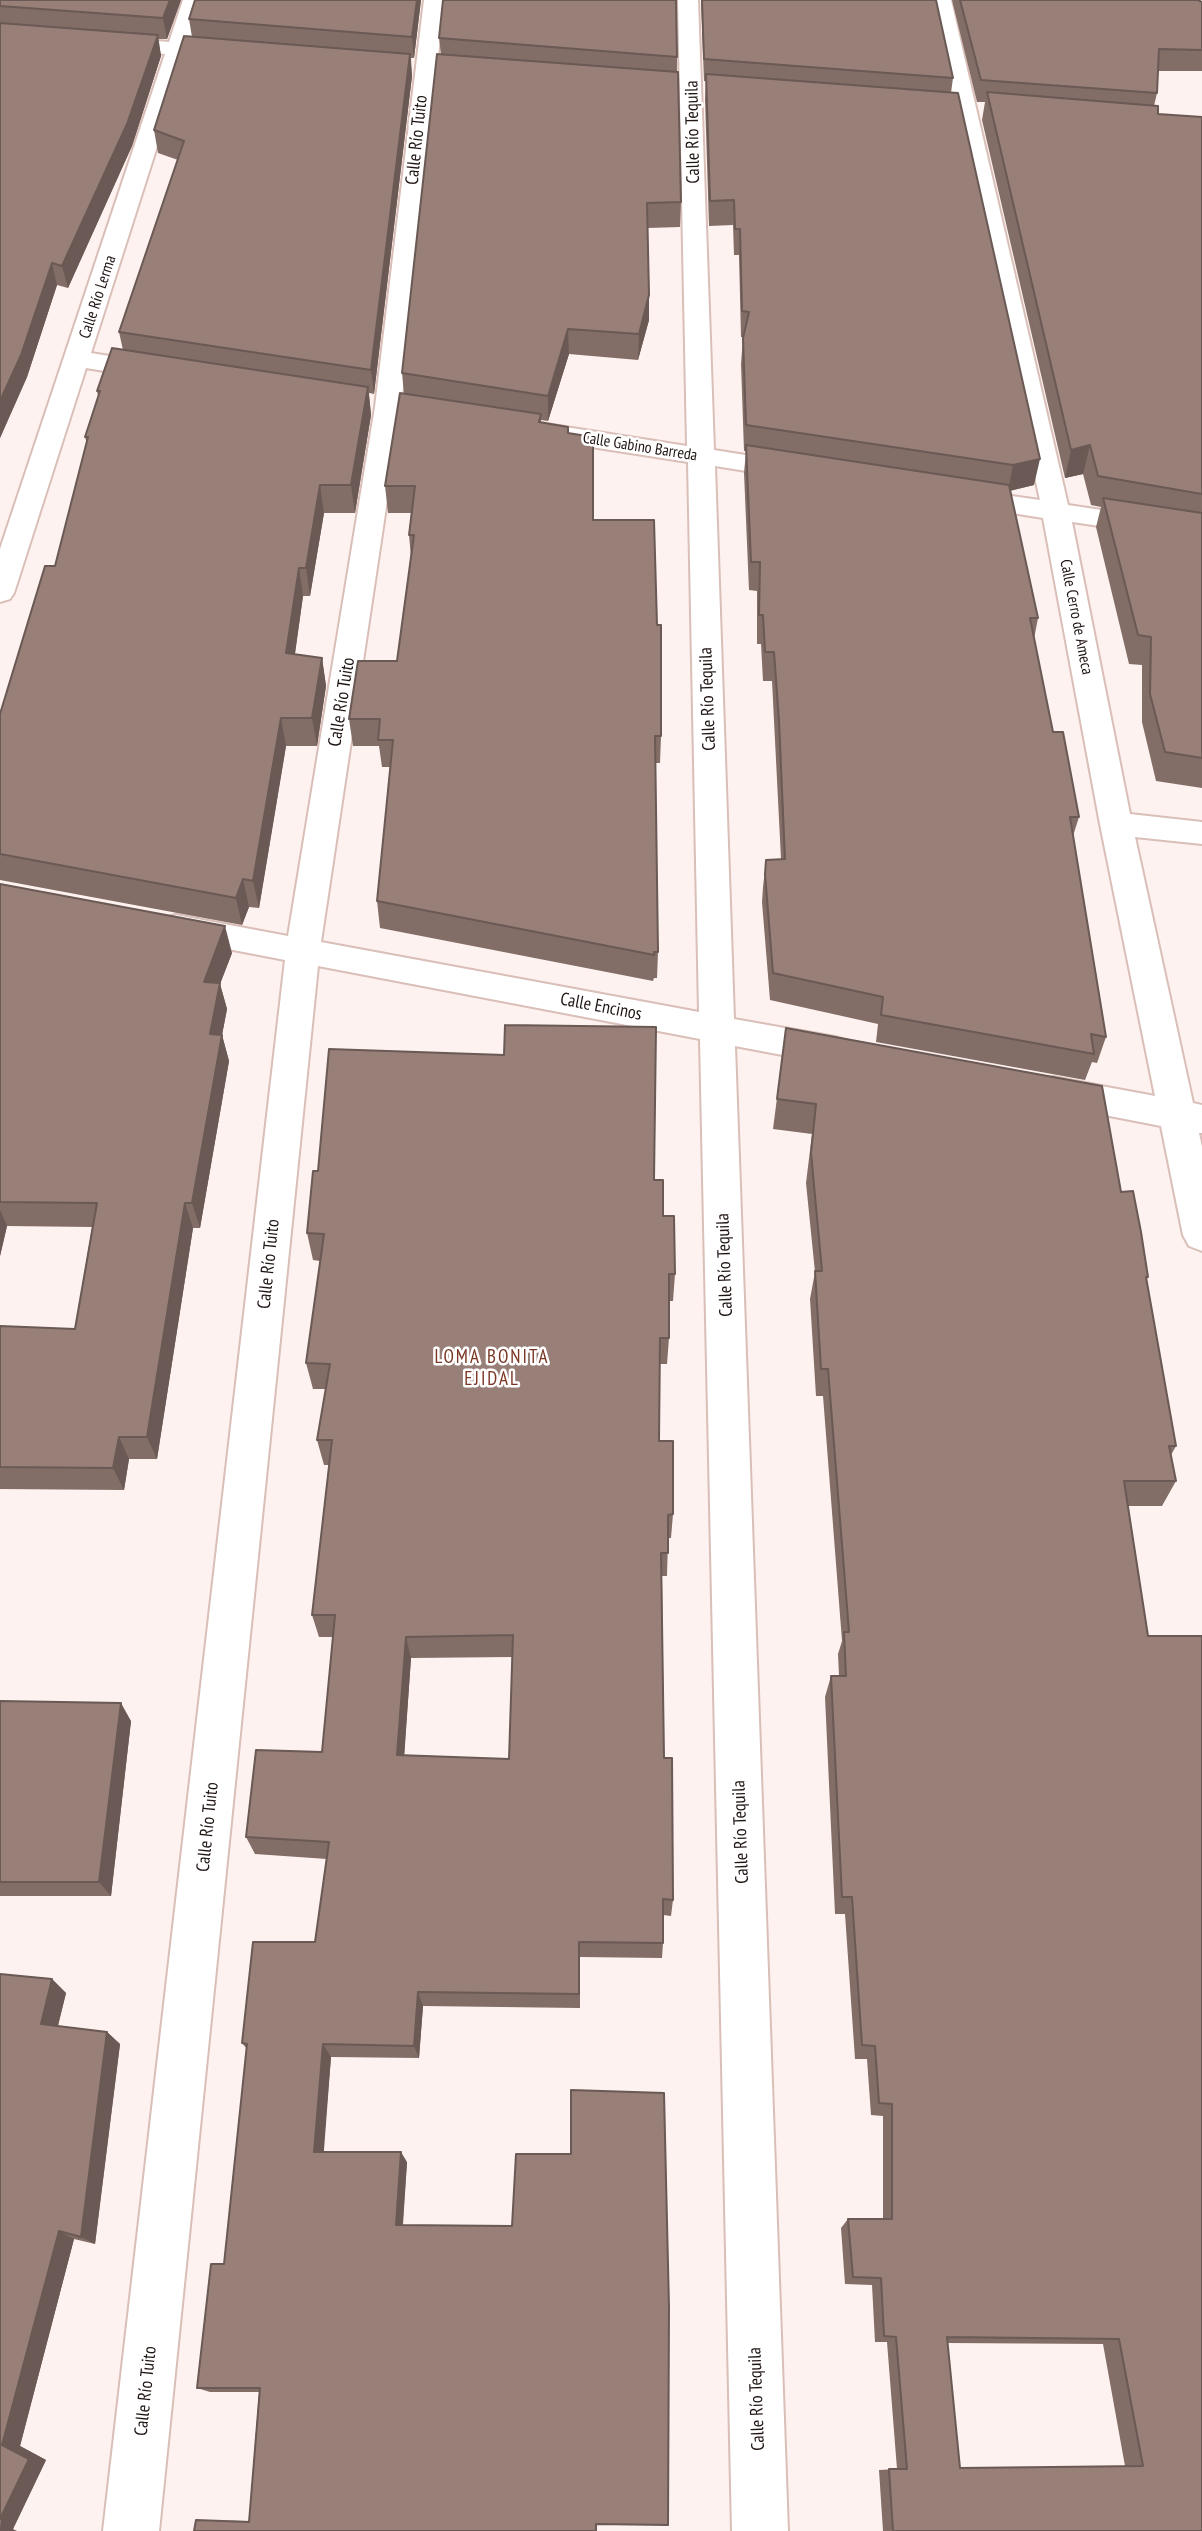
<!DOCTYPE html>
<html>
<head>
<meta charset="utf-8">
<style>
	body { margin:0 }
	canvas { display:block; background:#fdf2ef }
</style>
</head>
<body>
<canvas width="1202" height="2531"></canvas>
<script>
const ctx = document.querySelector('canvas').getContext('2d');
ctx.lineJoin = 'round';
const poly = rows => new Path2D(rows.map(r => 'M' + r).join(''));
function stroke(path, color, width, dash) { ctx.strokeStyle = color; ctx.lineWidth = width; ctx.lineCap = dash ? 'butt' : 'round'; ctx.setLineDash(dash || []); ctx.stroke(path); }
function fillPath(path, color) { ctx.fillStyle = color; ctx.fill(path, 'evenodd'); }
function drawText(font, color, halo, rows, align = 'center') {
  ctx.font = font + ' "PT Sans Narrow",sans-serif'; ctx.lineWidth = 5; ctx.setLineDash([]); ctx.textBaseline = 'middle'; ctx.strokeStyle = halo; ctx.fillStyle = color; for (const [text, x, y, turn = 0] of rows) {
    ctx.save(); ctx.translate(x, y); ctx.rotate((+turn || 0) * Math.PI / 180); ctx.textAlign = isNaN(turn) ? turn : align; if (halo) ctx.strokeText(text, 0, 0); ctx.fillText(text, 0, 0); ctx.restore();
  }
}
const minor = poly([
	[183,0,203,0,190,43,233,47,244,53,233,59,186,56,91,353,159,364,168,367,172,372,168,377,159,380,86,368,14,593,10,599,0,602,0,549,165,54,108,49,97,43,108,37,169,42,183,0],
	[424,0,444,0,401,407,321,942,699,1012,688,462,540,439,531,437,527,431,531,425,540,423,687,446,678,0,698,0,714,450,796,463,806,465,810,471,806,477,796,479,715,466,734,1019,835,1037,848,1041,853,1051,848,1061,835,1065,735,1046,788,2531,732,2531,700,1039,318,966,159,2531,103,2531,285,960,176,939,164,936,159,927,164,918,176,915,288,936,375,407,424,0],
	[931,0,951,0,1068,505,1202,525,1202,541,1072,522,1130,814,1202,822,1202,844,1135,837,1193,1103,1202,1105,1202,1133,1199,1133,1202,1147,1202,1251,1189,1246,1183,1235,1161,1126,1053,1105,1040,1101,1035,1091,1040,1081,1053,1077,1155,1096,1100,824,1043,518,962,505,952,503,948,497,952,491,962,489,1040,500,931,0]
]);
const wall = poly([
	[0,0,181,0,167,39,158,39,161,56,132,146,68,288,57,285,27,377,0,438],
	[421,0,414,58,411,58,412,76,374,394,369,393,371,415,355,513,324,513,310,596,303,596,295,654,322,658,326,686,317,746,286,746,259,908,249,907,242,925,0,880,0,714,55,566,87,444,85,437,98,396,97,391,123,350,119,332,178,160,158,153,154,130,192,37,189,19],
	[701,0,936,0,953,78,951,93,1034,485,1010,491,1038,618,1034,639,1053,732,1079,817,1073,836,1106,1037,1097,1063,1092,1062,1085,1080,876,1042,878,1024,770,1000,762,902,763,887,766,860,781,859,772,681,763,681,761,644,757,644,757,591,749,590,744,473,746,451,744,451,741,364,743,337,741,337,739,255,734,255,733,225,709,226,705,99,706,81,704,81],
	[952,0,1198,0,1202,2,1202,71,1158,71,1157,93,1154,106,1158,114,1202,117,1202,788,1156,781,1142,722,1142,665,1129,664,1096,527,1101,507,1091,505,1083,474,1065,478,982,120,985,102,977,102],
	[439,38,677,57,677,72,681,202,680,227,648,228,649,320,638,360,569,354,548,421,541,420,541,423,568,433,593,520,657,625,661,736,660,763,655,763,658,952,657,978,654,978,653,981,380,928,377,901,390,767,382,767,379,746,353,746,349,719,397,661,411,557,409,535,411,513,388,513,385,486,404,394,402,373,441,54],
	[0,884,232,953,220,984,227,1009,222,1035,229,1061,200,1228,193,1228,157,1459,129,1459,124,1490,0,1489,0,1326,75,1329,92,1227,7,1226,0,1256],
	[786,1028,1121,1192,1148,1277,1146,1281,1176,1446,1171,1455,1176,1481,1162,1506,1128,1506,1202,2531,883,2531,879,2470,897,2469,887,2342,875,2342,872,2285,845,2284,841,2228,848,2219,883,2219,883,2116,871,2115,867,2059,855,2059,845,1914,835,1914,825,1697,831,1676,839,1676,838,1654,842,1641,823,1396,816,1396,810,1299,815,1272,806,1183,812,1134,773,1129],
	[947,2343,1103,2344,1125,2466,960,2468],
	[654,1180,663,1216,675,1274,673,1301,669,1301,669,1338,667,1364,660,1364,659,1441,673,1514,671,1538,668,1538,667,1576,662,1576,664,1758,673,1900,671,1916,663,1915,663,1943,662,1958,580,1957,580,2008,423,2006,419,2058,331,2057,323,2152,407,2162,403,2225,596,2524,596,2531,196,2520,249,2521,259,2392,210,2392,197,2388,224,2264,247,2049,242,2043,315,1942,327,1859,255,1854,246,1837,322,1752,333,1637,319,1637,312,1615,329,1465,324,1465,317,1440,326,1389,313,1389,306,1363,320,1261,313,1260,307,1233],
	[512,1657,509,1759,404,1755,411,1658],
	[0,1701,131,1721,111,1896,0,1896],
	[52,1979,66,1993,58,2026,107,2032,120,2044,95,2244,74,2239,20,2446,46,2460,13,2529,0,2531]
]);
const shadedWall = poly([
	[170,0,181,0,167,39,163,18],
	[417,0,421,0,414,58,412,37],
	[158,35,161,56,132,146,68,288,62,266],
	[410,54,412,76,374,394,371,370],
	[52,263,57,285,27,377,0,438,0,401],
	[649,295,649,320,638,360,639,334],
	[568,329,569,354,548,421,548,396],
	[368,387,371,415,355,513,351,485],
	[1090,445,1083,474,1065,478,1071,450],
	[1040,459,1034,485,1008,491,1013,465],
	[320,485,324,513,310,596,306,568],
	[299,568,303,596,291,681,286,653],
	[322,658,326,686,317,746,312,718],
	[281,718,286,746,259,908,253,881],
	[243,879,249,907,242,925,236,898],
	[225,926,232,953,220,984,227,1009,217,1061,210,1034,204,982],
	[222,1035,229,1061,200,1228,192,1203],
	[185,1203,193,1228,157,1459,147,1437],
	[0,1210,7,1226,0,1256],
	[119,1437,129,1459,124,1490,113,1468],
	[406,1637,411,1658,403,1774,397,1755],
	[121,1703,131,1721,111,1896,99,1882],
	[52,1979,66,1993,55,2037,41,2024],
	[418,1992,423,2006,419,2058,414,2046],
	[107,2032,120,2044,95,2244,81,2237],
	[323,2044,331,2057,323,2163,314,2152],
	[401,2152,407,2162,402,2233,396,2225],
	[59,2231,74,2239,20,2446,46,2460,13,2529,17,2531,0,2531,2,2445]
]);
const building = poly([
	[0,0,170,0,163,18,0,6,0,0],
	[195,0,417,0,412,37,189,19,195,0],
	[443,0,676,0,677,57,439,38,443,0],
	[702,0,936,0,953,78,704,59,702,0],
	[960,0,1198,0,1202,2,1202,50,1159,49,1157,93,981,80,960,0],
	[0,23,158,35,127,124,62,266,52,263,21,355,0,401,0,23],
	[184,36,410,54,371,370,119,332,184,141,154,130,184,36],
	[437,54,678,72,681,202,647,203,649,295,639,334,568,329,548,396,402,373,437,54],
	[706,74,958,93,1040,459,1013,465,746,425,743,338,749,312,742,311,740,229,735,229,734,200,710,201,706,74],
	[987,92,1158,106,1158,114,1202,117,1202,494,1098,476,1090,445,1071,450,987,92],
	[112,348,368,387,351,485,320,485,306,568,299,568,286,653,322,658,312,718,281,718,253,881,243,879,236,898,0,854,0,714,45,566,55,566,88,437,85,437,100,391,97,391,112,348],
	[400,393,541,414,539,422,568,427,568,433,593,437,593,520,654,520,657,625,661,625,661,736,655,736,658,952,654,952,654,955,377,901,393,740,378,740,380,719,349,719,358,661,397,661,414,535,409,535,415,486,385,486,400,393],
	[746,445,1009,485,1038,618,1030,618,1053,732,1063,732,1079,817,1070,817,1106,1037,1091,1034,1094,1054,881,1015,883,997,773,973,765,874,766,860,785,859,779,721,774,652,765,652,763,615,759,615,760,562,751,562,746,445],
	[1103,498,1202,513,1202,758,1165,752,1150,694,1151,637,1138,635,1103,498],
	[0,884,225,926,204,982,220,983,210,1034,222,1035,192,1203,185,1203,147,1437,119,1437,113,1468,0,1467,0,1326,75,1329,97,1203,0,1202,0,884],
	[505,1025,656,1027,654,1180,663,1180,663,1216,674,1216,675,1274,669,1274,669,1338,660,1338,659,1441,673,1441,673,1514,668,1515,668,1553,661,1553,664,1758,672,1758,673,1900,663,1899,663,1943,579,1942,579,1994,418,1992,414,2046,323,2044,314,2152,401,2152,396,2225,512,2226,516,2154,571,2154,571,2090,664,2093,669,2307,668,2525,596,2524,596,2531,194,2531,196,2520,249,2522,260,2388,197,2388,211,2264,224,2264,247,2044,242,2043,253,1942,315,1942,329,1842,246,1837,256,1750,322,1752,335,1615,312,1615,332,1440,317,1440,330,1364,306,1363,324,1234,307,1233,313,1171,318,1171,329,1049,504,1055,505,1025],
	[513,1635,509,1759,397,1755,406,1637,513,1635],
	[786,1028,1102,1086,1121,1192,1133,1191,1141,1232,1148,1277,1146,1277,1176,1446,1169,1446,1176,1481,1124,1481,1148,1636,1202,1636,1202,2531,893,2531,889,2469,907,2469,896,2337,884,2336,881,2278,853,2277,848,2219,892,2219,892,2104,879,2103,875,2046,862,2045,852,1897,842,1897,831,1676,846,1676,844,1632,849,1632,828,1369,821,1369,815,1271,822,1271,811,1153,816,1104,777,1099,786,1028],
	[947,2337,1119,2339,1143,2466,960,2468,947,2337],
	[0,1701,121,1703,99,1882,0,1882,0,1701],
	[0,1974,52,1979,41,2024,107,2032,81,2237,59,2231,2,2445,29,2459,0,2519,0,1974]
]);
const farStreetnames = [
	["Calle Río Lerma",98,297,-72],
	["Calle Gabino Barreda",640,447,9],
	["Calle Cerro de Ameca",1076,617,79]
];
const streetNames = [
	["Calle Río Tequila",693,132,-91],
	["Calle Río Tuito",417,140,-84],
	["Calle Río Tequila",708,699,-92],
	["Calle Río Tuito",342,702,-81],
	["Calle Encinos",601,1007,11],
	["Calle Río Tuito",269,1264,-84],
	["Calle Río Tequila",725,1265,-92],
	["Calle Río Tuito",208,1827,-84],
	["Calle Río Tequila",741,1832,-92],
	["Calle Río Tuito",146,2391,-84],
	["Calle Río Tequila",757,2399,-92]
];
const neighbourhoodNames = [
	["LOMA BONITA",492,1358],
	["EJIDAL",492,1380]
];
stroke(minor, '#d9bfb8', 4);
fillPath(minor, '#fff');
fillPath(wall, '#836d67');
fillPath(shadedWall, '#6a5954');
fillPath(building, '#987f78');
stroke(building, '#6a5954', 2);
drawText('16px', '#1f1513', '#fff', farStreetnames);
drawText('18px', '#1f1513', '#fff', streetNames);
ctx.letterSpacing = '2px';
drawText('19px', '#7a3623', '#fff', neighbourhoodNames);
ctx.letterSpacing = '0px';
</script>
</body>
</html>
